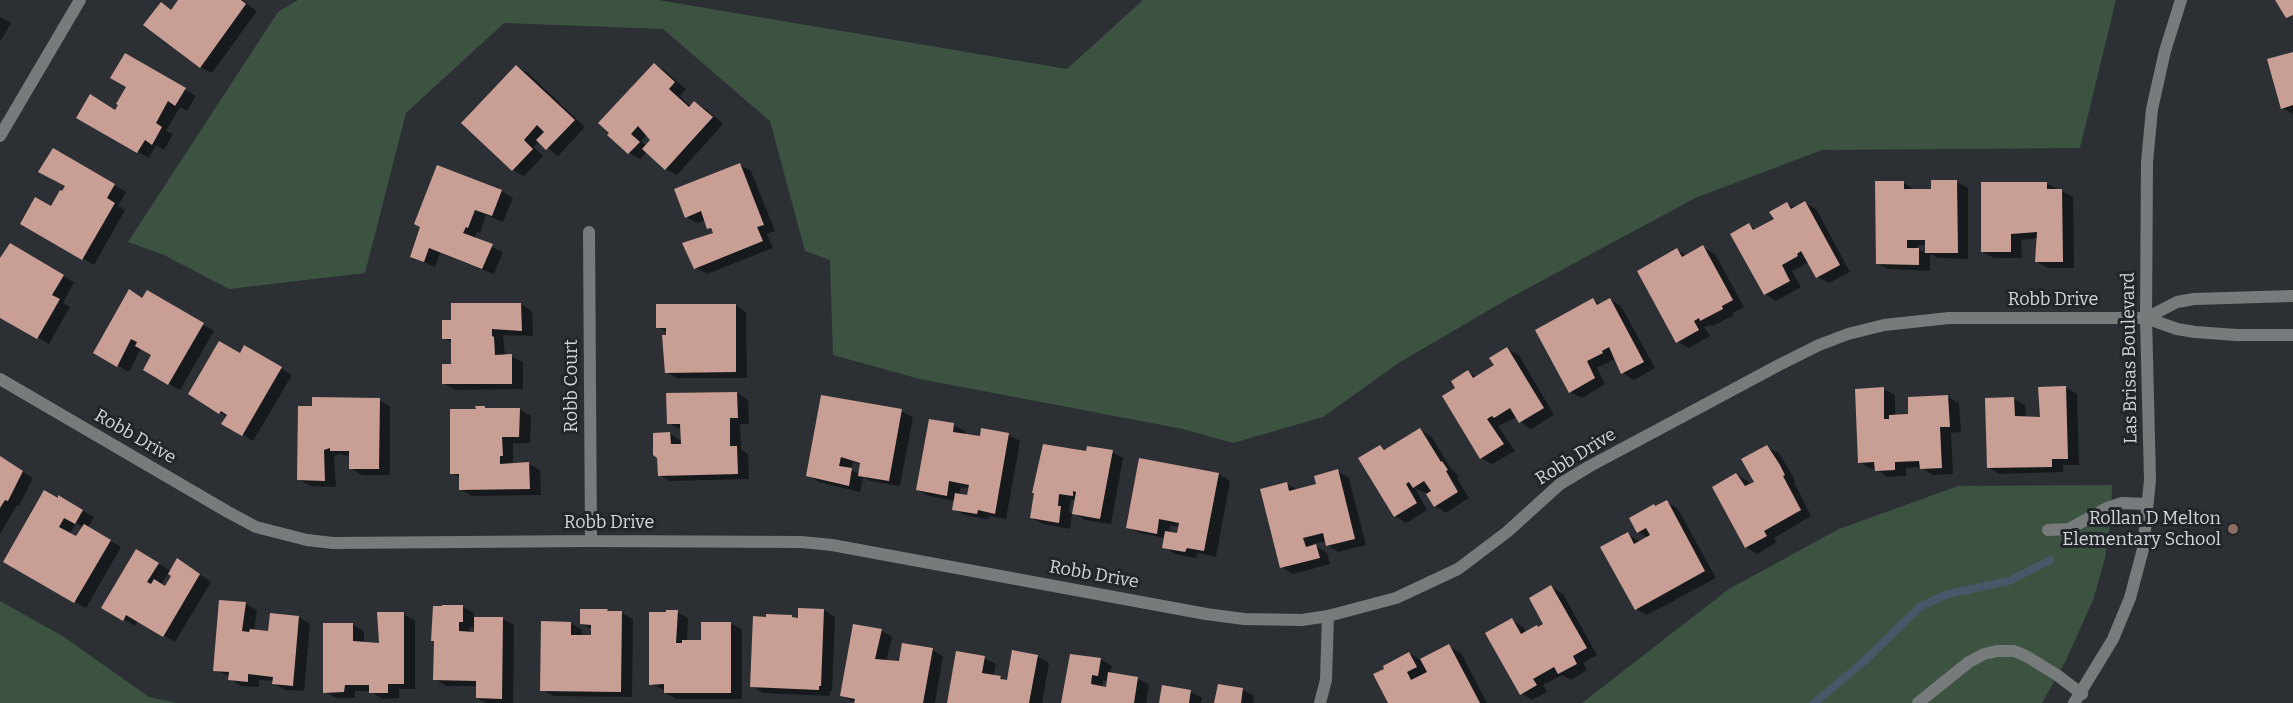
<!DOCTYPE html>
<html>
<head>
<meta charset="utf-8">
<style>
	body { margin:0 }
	canvas { display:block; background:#2c3034 }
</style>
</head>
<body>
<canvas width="2293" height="703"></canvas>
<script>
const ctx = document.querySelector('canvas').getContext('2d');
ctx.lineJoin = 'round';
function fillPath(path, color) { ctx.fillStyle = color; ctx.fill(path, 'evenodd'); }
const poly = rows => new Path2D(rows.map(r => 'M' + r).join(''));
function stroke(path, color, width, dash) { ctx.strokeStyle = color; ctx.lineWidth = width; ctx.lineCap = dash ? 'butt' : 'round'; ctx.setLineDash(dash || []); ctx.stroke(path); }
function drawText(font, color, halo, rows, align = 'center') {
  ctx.font = font + ' Bitter,serif'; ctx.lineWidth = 6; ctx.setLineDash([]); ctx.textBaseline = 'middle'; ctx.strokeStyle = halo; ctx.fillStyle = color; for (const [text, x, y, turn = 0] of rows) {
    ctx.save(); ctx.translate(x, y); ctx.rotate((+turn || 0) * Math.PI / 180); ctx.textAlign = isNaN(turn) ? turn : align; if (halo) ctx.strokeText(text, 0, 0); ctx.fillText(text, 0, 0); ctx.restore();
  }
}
const green = poly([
	[298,0,658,0,1067,69,1143,0,2116,0,2080,148,1822,150,1695,198,1508,299,1400,362,1323,417,1233,443,1183,429,920,379,833,355,830,260,805,251,770,121,663,29,504,23,406,113,365,273,229,289,164,255,128,242,278,12],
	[2112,485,2111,519,2105,558,2093,600,2066,660,2042,703,1582,703,1729,589,1839,529,1958,486],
	[0,601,64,637,149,697,177,703,0,703]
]);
const shadow = poly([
	[176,0,242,0,257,11,212,73,200,67,172,11,179,1],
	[0,17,11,23,0,42],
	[2293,54,2293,114,2282,108],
	[125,55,196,96,187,111,180,107,166,131,173,134,164,150,156,145,149,158,78,118,116,112,128,87],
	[654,64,665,71,686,89,680,96,691,107,695,103,706,109,723,124,677,175,666,169,647,152,640,159,629,153,609,134],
	[647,135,652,140,647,146,641,141],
	[516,66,528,73,585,127,558,156,539,141,534,147,543,156,524,176,513,170],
	[53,150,126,192,118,206,125,210,94,265,22,223,51,208,67,186],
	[740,165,751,171,775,231,767,234,773,248,707,274,695,267,715,234,709,228,706,220,697,223,686,217],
	[438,166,502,191,513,198,503,222,486,215,480,233,477,232,474,239,503,252,494,274,440,253,435,267,412,256],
	[1903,182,1915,190,1933,190,1933,182,1957,182,1968,188,1968,259,1938,258,1930,254,1930,271,1888,269,1877,263],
	[1918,245,1927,245,1927,254,1918,249],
	[2046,183,2073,197,2074,268,2048,268,2037,262,2038,238,2021,240,2022,258,1994,258,1983,252],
	[1805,203,1816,209,1850,272,1829,283,1817,277,1809,262,1792,271,1801,287,1776,301,1765,294,1749,225,1757,230,1776,220,1787,204,1795,208],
	[10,245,74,282,63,303,70,307,49,344,0,316,0,263],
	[1703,247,1715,254,1744,307,1732,313,1734,315,1713,326,1710,325,1704,327,1710,336,1689,348,1677,341,1677,250,1687,256],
	[147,292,214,331,180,390,145,370,153,355,141,348,129,372,95,352],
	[1593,300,1601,305,1610,300,1621,306,1655,368,1634,380,1623,373,1615,359,1597,368,1605,384,1582,398,1570,392],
	[521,304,532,311,533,336,503,335,505,356,511,356,523,362,523,389,455,390,443,383,453,365,452,343,444,338,453,322],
	[735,305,746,312,747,378,677,378,666,372,668,333,657,327],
	[245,347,292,375,253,441,223,423,227,417,190,393,240,355],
	[1507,349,1519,355,1554,415,1531,429,1520,422,1517,417,1498,426,1515,451,1492,464,1481,458,1457,389,1468,372,1477,377,1496,365],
	[2066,388,2077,394,2079,465,2063,465,2063,472,1999,474,1988,467,2014,399,2025,405,2026,418,2042,419],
	[1884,389,1895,395,1895,416,1910,416,1948,397,1959,403,1961,432,1951,433,1953,474,1933,475,1921,467,1906,468,1906,476,1887,477,1876,468,1871,469,1860,462,1857,391],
	[737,393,748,400,749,424,740,424,741,449,748,454,749,479,670,481,659,475,670,434,682,441,682,430,668,423],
	[379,400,390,406,390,475,362,475,350,468,351,457,339,454,334,456,336,487,310,486,298,479,299,408],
	[519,409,531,416,530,443,513,443,513,462,511,462,511,465,529,464,540,470,541,495,472,496,460,489,460,478,452,473,488,410],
	[901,411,913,417,900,486,871,481,863,477,860,492,819,482,808,475],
	[853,462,862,465,860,474,851,470],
	[953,425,965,431,964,435,981,438,1009,435,1020,441,1006,519,989,516,988,519,965,515,954,509,955,501,929,496,918,490],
	[961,487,970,488,968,497,959,495],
	[1420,430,1431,436,1450,467,1459,477,1457,478,1469,498,1446,513,1435,506,1426,493,1415,488,1427,510,1406,523,1395,516,1380,447,1387,450],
	[1767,447,1779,453,1791,473,1795,481,1794,482,1811,516,1774,538,1777,542,1757,554,1746,547,1736,475,1748,481,1750,485,1756,482],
	[1112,452,1123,458,1111,524,1085,520,1073,513,1076,500,1071,500,1069,512,1072,514,1070,529,1043,524,1032,518,1087,453],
	[0,457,33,478,19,506,17,505,0,534],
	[1337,471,1349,478,1366,545,1338,552,1327,545,1326,541,1313,544,1327,553,1330,564,1293,574,1281,567,1287,484,1298,490,1318,485],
	[1219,474,1230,481,1216,557,1198,553,1196,558,1175,554,1164,547,1165,538,1139,533,1128,527],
	[1170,525,1180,527,1178,535,1169,534],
	[59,497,94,517,88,528,121,547,86,608,5,561],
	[76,523,83,527,77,538,70,534],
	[1667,502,1678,509,1716,578,1647,615,1636,609,1628,534,1640,542,1649,538,1638,532,1654,506,1657,507],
	[137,551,171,571,189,567,211,582,175,642,138,620,135,626,103,607],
	[168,573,173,576,166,588,161,585],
	[1551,587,1563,594,1597,655,1583,663,1587,670,1571,680,1562,675,1543,685,1547,692,1532,700,1521,693,1512,620,1523,627,1527,633,1545,625],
	[245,603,257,610,254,631,270,633,299,617,310,624,304,691,285,690,274,683,274,681,259,680,259,687,241,686,230,679,230,677,215,670],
	[463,607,474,613,474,618,503,619,514,625,513,703,486,703,477,698,477,686,446,686,435,679,435,642,433,641],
	[470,627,475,628,475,633,470,633],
	[607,610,611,613,621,613,633,619,632,697,553,696,542,690,571,623,582,630,582,636,593,636,593,630,581,623],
	[824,610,835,617,832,691,830,691,830,696,763,693,752,686,768,618,792,616,797,619],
	[677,612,688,618,687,641,702,641,731,623,742,630,742,699,677,699,665,693,665,690,650,684],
	[403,614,415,620,415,689,399,689,399,698,382,699,371,691,355,691,355,698,336,698,325,692,353,625,364,631,364,643,380,644],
	[881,630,892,637,886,661,900,663,932,650,943,656,935,703,856,703,842,696],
	[1449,646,1461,653,1487,703,1390,703,1409,653,1422,661],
	[1037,656,1049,663,1042,703,948,703,984,658,996,664,993,677,1008,682],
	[1100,659,1112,666,1110,674,1138,679,1149,685,1146,703,1062,703],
	[1103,680,1108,681,1107,688,1102,688],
	[1219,685,1243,690,1254,696,1253,703,1216,703],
	[1163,687,1191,692,1202,698,1201,703,1160,703]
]);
const stream = poly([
	[1814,703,1862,663,1921,606,1948,594,2009,581,2050,560]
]);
const building = poly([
	[178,0,241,0,246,4,200,68,143,25,161,2,171,10],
	[2275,0,2293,0,2293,15,2286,18],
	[2293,52,2293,105,2281,109,2267,59],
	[125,53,186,88,175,106,168,101,156,123,162,127,152,145,145,140,137,153,76,118,90,94,115,110,118,105,116,104,126,87,110,78],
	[654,63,675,82,669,89,689,107,694,101,713,117,665,170,642,149,650,140,638,126,631,134,640,142,628,154,607,135,609,133,598,123],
	[516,65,575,120,546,150,536,140,544,132,537,125,524,140,533,149,512,171,461,123],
	[53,148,115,184,107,198,115,203,82,260,20,224,35,197,51,206,60,190,62,191,65,186,38,172],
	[740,163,764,225,757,227,763,241,694,269,682,243,713,233,711,228,707,229,701,211,685,218,674,189],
	[437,165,502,190,492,216,475,210,468,228,466,227,463,233,493,244,482,269,429,248,424,262,410,257,420,227,414,224],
	[1931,180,1957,180,1958,253,1925,253,1925,240,1907,240,1907,248,1919,248,1919,265,1876,264,1875,181,1904,181,1904,189,1931,189],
	[1981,182,2047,182,2047,189,2062,189,2063,262,2035,262,2037,232,2011,234,2011,252,1981,252],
	[1805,201,1840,265,1816,278,1801,251,1797,254,1798,256,1782,265,1790,281,1764,295,1730,234,1749,223,1753,230,1774,219,1769,212,1787,202,1791,209],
	[10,243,64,275,52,295,60,299,37,339,0,318,0,258],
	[1703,245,1733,300,1722,306,1723,309,1700,321,1699,318,1694,321,1699,330,1676,343,1637,271,1677,248,1682,257],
	[129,289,142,298,147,290,204,323,168,385,143,370,151,355,135,346,137,342,131,339,117,367,93,353],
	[1593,298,1597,305,1610,298,1644,362,1621,374,1609,347,1602,351,1603,353,1587,361,1595,378,1569,393,1535,330],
	[451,303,521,303,522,331,492,329,492,336,494,337,495,355,512,354,512,384,442,384,442,364,451,364,451,339,442,339,442,320,451,320],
	[656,304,736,304,736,372,665,373,662,335,666,335,666,328,656,328],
	[219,341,240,353,244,345,282,367,242,436,221,424,227,415,221,411,219,414,188,394],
	[1507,347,1544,408,1519,423,1510,408,1494,418,1492,416,1487,419,1504,444,1480,459,1442,396,1455,388,1451,381,1468,370,1473,378,1494,365,1489,358],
	[2066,386,2068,459,2052,459,2052,467,1987,468,1985,398,2014,397,2015,416,2040,417,2038,387],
	[1884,387,1884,419,1889,419,1889,415,1908,414,1908,397,1948,395,1950,427,1940,427,1942,468,1920,469,1919,461,1895,462,1895,470,1875,471,1874,462,1858,463,1855,389],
	[737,392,738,418,730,418,730,446,737,446,738,474,658,476,657,458,653,455,653,433,670,432,671,444,681,444,680,424,667,424,666,393],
	[821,395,902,409,889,481,858,476,860,463,841,457,839,466,852,468,849,486,806,476],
	[312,397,380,398,379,469,349,469,349,451,330,451,330,448,324,450,325,481,297,480,298,406,312,406],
	[475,406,485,406,485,408,520,408,519,437,502,437,503,456,500,456,500,464,529,462,530,489,459,490,459,474,450,474,450,409,476,409],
	[929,419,954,423,953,432,980,436,981,428,1009,433,995,514,978,510,977,514,952,510,955,493,967,495,969,485,949,481,947,496,916,490],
	[1420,428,1441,462,1442,461,1448,470,1446,471,1458,492,1434,507,1426,494,1431,491,1424,481,1413,488,1409,482,1406,484,1417,503,1394,517,1358,458,1380,445,1384,450],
	[1043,444,1086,451,1087,446,1113,450,1100,519,1072,514,1076,492,1073,491,1073,496,1059,494,1058,506,1061,506,1059,523,1030,518,1034,493,1032,493],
	[1767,445,1780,465,1785,475,1783,476,1801,510,1764,531,1767,536,1745,548,1712,487,1736,473,1745,486,1754,482,1741,459],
	[0,456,23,471,8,501,5,500,0,508],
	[1139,458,1219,473,1204,551,1187,548,1185,552,1162,548,1165,531,1177,533,1179,523,1159,519,1157,534,1126,528],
	[1338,469,1355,539,1326,546,1323,533,1303,538,1306,547,1316,544,1320,558,1280,568,1260,489,1287,482,1289,491,1316,484,1314,476],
	[44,490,58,498,58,495,83,510,75,524,64,518,59,527,76,536,84,524,111,540,74,603,3,562],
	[1667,500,1705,571,1635,610,1600,547,1628,532,1634,544,1650,535,1646,528,1637,533,1629,518,1654,504,1655,506],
	[136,549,159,563,147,582,151,584,154,579,165,586,171,576,168,574,177,558,200,574,163,637,126,615,123,621,101,608],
	[1551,585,1587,648,1573,656,1577,664,1558,674,1554,667,1533,679,1537,685,1520,695,1485,633,1512,618,1521,634,1537,625,1538,627,1543,624,1529,598],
	[219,600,246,602,242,631,249,632,250,629,268,631,270,613,299,616,293,686,272,684,273,677,248,674,248,682,228,680,229,672,213,671],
	[442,605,463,605,463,622,459,622,459,631,474,632,474,617,503,617,502,699,476,698,476,681,433,680,434,641,431,641,433,606,442,606],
	[798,608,824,609,821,686,819,686,819,690,750,687,753,616,766,617,766,614,792,615,792,617,798,618],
	[580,609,608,609,607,611,622,611,621,692,540,691,541,621,571,622,571,635,591,635,591,625,580,624],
	[666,610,678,610,676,643,682,643,682,640,701,640,701,622,731,622,731,693,664,693,664,684,649,685,649,612,666,612],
	[377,612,404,612,404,684,388,684,388,693,369,693,369,685,345,685,344,692,323,693,323,623,353,623,353,641,379,643],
	[853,624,882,629,875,659,899,661,902,643,933,648,923,703,854,703,855,699,840,696],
	[1449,644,1480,703,1388,703,1373,674,1384,669,1383,666,1409,652,1417,667,1407,672,1411,680,1427,672,1420,659],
	[1012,650,1038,655,1029,703,947,703,956,651,985,656,982,673,1001,676,1000,679,1007,680],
	[1070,654,1101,658,1098,676,1092,675,1091,684,1106,687,1108,672,1138,677,1134,703,1061,703],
	[1218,684,1243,688,1241,703,1214,703],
	[1162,685,1191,690,1189,703,1159,703]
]);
const service = poly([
	[2048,530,2069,529,2107,508,2122,503,2147,504],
	[1918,703,1969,662,1984,654,1997,651,2014,651,2026,656,2057,675,2082,694]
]);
const minor = poly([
	[0,136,80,0],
	[589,232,591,541],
	[0,379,228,512,256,527,307,540,333,543,591,541,801,542,832,545,1206,614,1244,619,1302,620,1328,616,1396,598,1458,569,1507,532,1560,484,1590,466,1779,365,1819,345,1848,334,1884,325,1949,318,2146,318],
	[1320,703,1326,680,1328,616]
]);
const tertiary = poly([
	[2146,318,2177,302,2194,299,2293,296],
	[2146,318,2177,329,2195,332,2236,335,2293,335],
	[2074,703,2113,639,2130,598,2143,549,2150,480,2146,318,2147,162,2152,109,2165,51,2181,0]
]);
const markers = [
	[2233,529,6,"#8d6e63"]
];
const streetNames = [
	["Robb Drive",2053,300],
	["Las Brisas Boulevard",2130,358,-91],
	["Robb Court",572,386,-90],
	["Robb Drive",135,437,30],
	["Robb Drive",1576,457,-32],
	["Robb Drive",609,523],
	["Robb Drive",1094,575,10]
];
const poiNames = [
	["Rollan D Melton",2221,519],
	["Elementary School",2221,540]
];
fillPath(green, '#3b5340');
fillPath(shadow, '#0007');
stroke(stream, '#475869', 8);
fillPath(building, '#c99e94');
stroke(service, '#787b7c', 12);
stroke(minor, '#787b7c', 12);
stroke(tertiary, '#787b7c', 12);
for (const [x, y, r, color] of markers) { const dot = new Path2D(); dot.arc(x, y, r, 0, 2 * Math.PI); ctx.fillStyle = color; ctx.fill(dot); stroke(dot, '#22262a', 2); }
drawText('18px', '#d3d5d8', '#22262a', streetNames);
drawText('18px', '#d3d5d8', '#22262a', poiNames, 'right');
</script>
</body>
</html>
